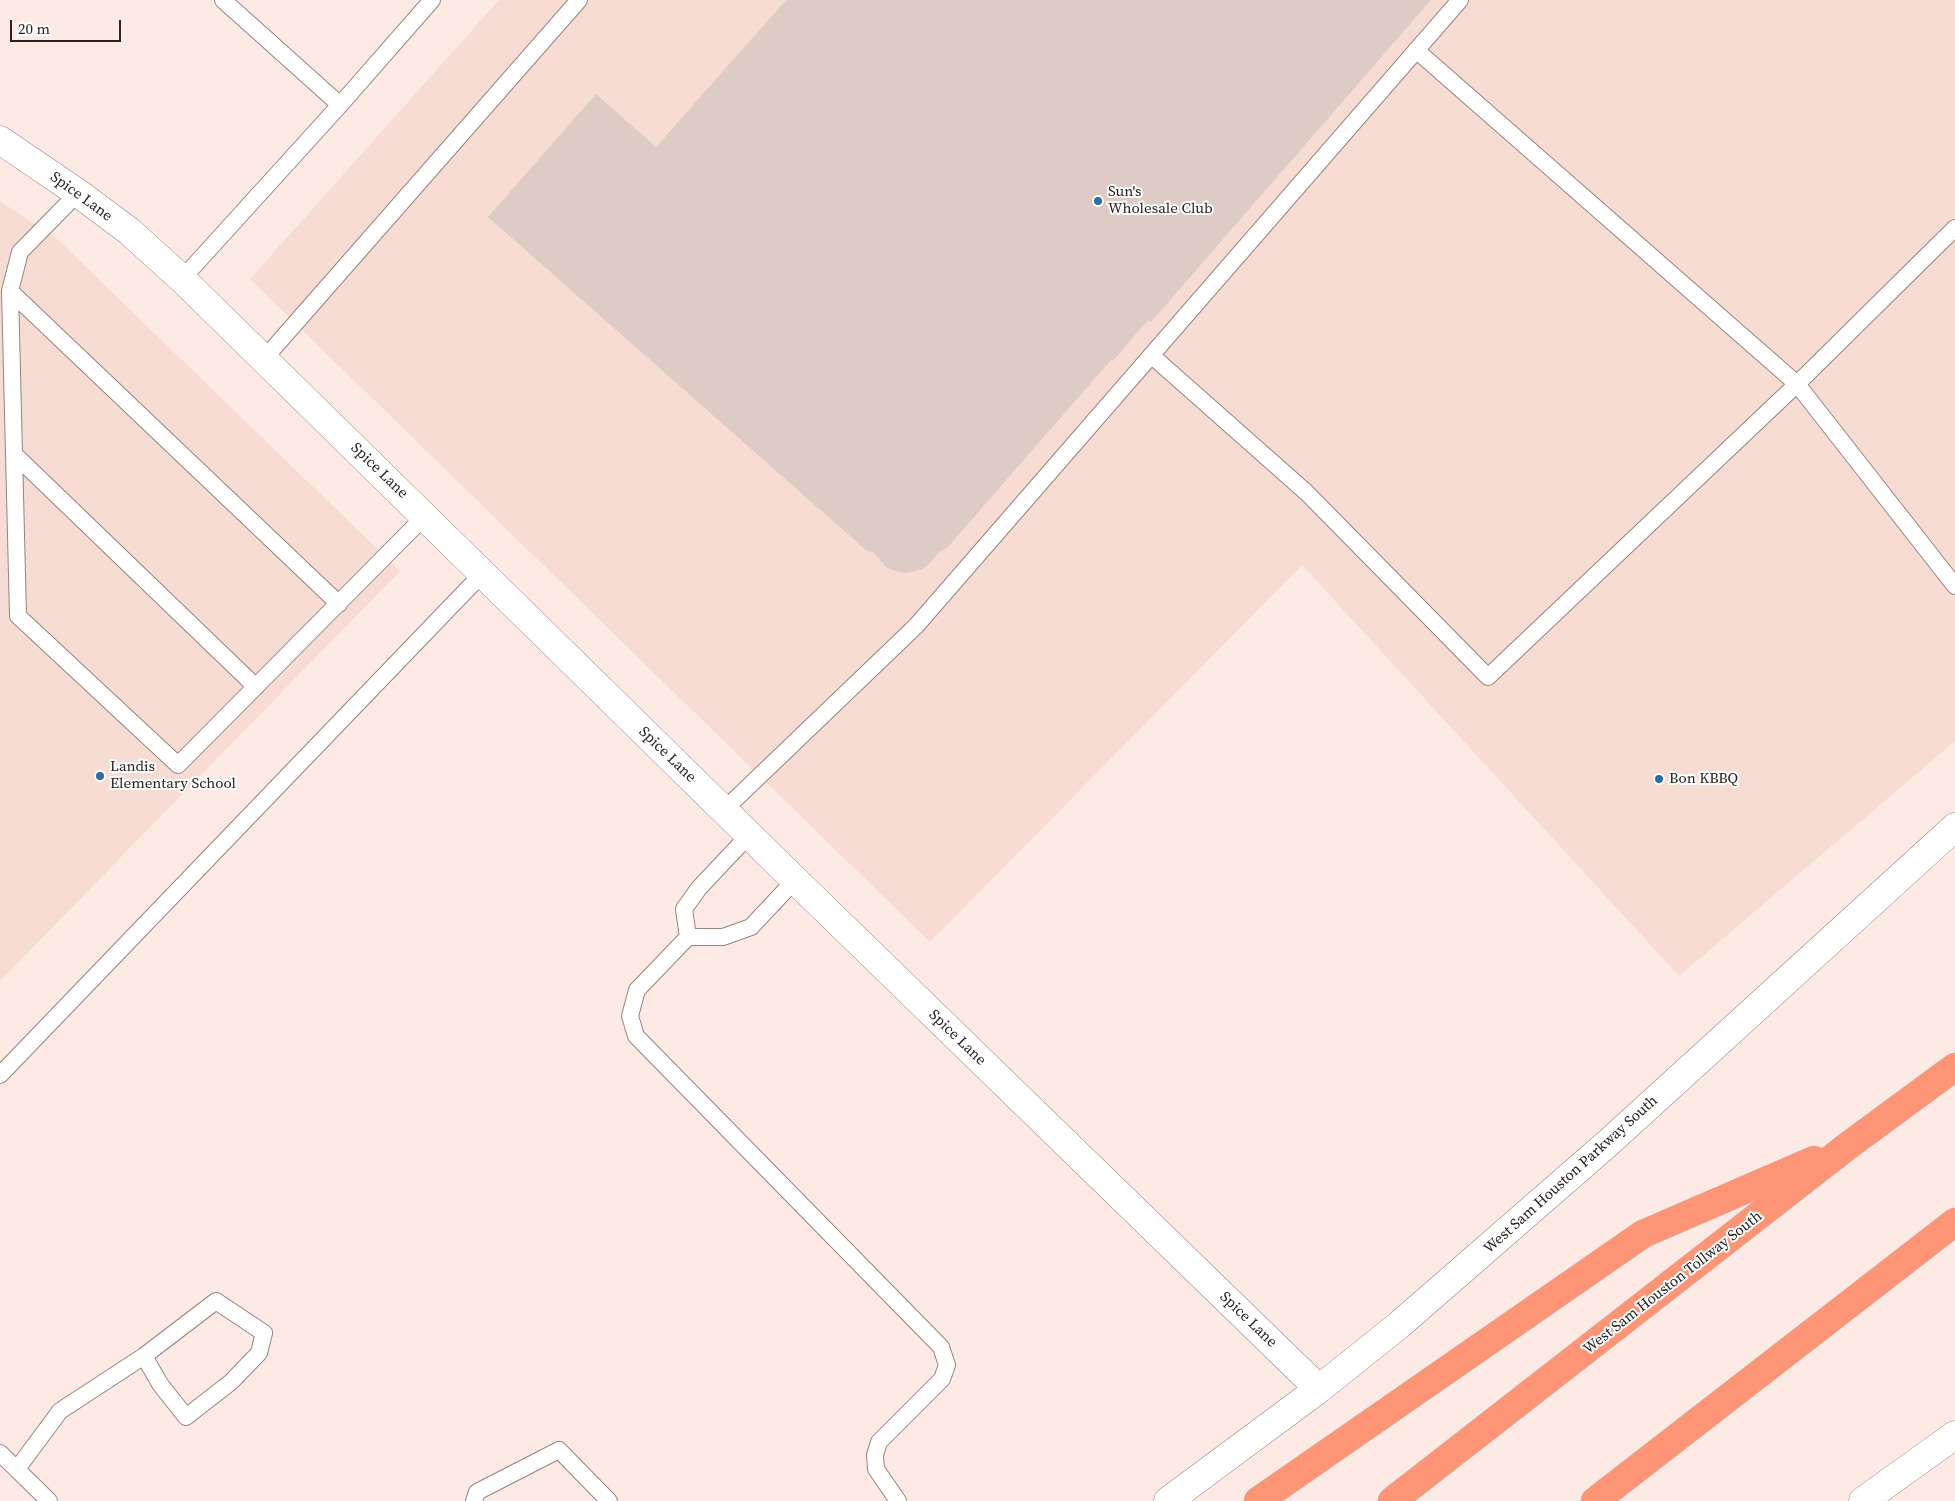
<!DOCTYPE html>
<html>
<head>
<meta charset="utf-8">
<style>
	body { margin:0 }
	#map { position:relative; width:1955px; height:1501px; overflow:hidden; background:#fdeae4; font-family:"Source Serif 4",serif }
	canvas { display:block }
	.scale { position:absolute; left:10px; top:20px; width:111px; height:22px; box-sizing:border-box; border:2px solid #292220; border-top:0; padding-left:6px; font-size:15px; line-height:18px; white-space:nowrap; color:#292220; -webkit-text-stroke:4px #fff; paint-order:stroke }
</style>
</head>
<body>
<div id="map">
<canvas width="1955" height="1501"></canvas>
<div class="scale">20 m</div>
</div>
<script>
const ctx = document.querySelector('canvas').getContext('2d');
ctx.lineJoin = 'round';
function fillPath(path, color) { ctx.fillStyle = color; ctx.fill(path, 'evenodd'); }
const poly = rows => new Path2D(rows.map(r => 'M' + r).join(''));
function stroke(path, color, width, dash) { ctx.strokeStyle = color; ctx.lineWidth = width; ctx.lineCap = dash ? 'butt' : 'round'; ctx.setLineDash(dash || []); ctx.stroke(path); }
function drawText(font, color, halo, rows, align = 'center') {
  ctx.font = font + ' "Source Serif 4",serif'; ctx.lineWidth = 4; ctx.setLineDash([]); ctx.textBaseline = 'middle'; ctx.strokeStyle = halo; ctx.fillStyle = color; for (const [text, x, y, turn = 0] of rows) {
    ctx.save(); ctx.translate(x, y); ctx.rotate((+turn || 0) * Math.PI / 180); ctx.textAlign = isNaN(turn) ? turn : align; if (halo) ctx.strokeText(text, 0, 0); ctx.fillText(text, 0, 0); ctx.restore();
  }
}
const built = poly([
	[499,0,1955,0,1955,741,1679,976,1302,565,930,942,250,279],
	[0,201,57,239,400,571,0,981]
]);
const building = poly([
	[786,0,1431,0,1151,322,1148,320,1113,361,1111,360,947,548,939,552,929,564,920,570,905,573,895,571,886,567,873,552,867,551,488,217,596,94,656,147]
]);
const service = poly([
	[223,0,340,105],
	[1416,50,1797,384,1955,586],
	[78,193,20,252,10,291,339,604],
	[182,279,340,105,432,0],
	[10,291,18,616,178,765,425,516],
	[1151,355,1307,493,1488,677,1797,384,1955,228],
	[264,359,579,0],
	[14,454,256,687],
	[724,810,916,626,1460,0],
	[795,880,751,927,723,937,688,937,637,990,630,1016,636,1036,941,1347,947,1365,942,1379,879,1442,875,1455,876,1469,898,1501],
	[688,937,684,909,699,888,749,835],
	[0,1075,482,574],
	[216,1301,264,1333,259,1353,231,1382,186,1417,160,1384,144,1356,216,1301],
	[0,1453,49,1501],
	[17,1469,60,1411,144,1356],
	[474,1501,477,1492,559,1450,609,1501]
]);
const minor = poly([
	[0,140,78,193,129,231,182,279,795,880,1319,1389]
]);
const secondary = poly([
	[1168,1501,1319,1389,1399,1325,1608,1143,1955,827],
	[1863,1501,1955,1435]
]);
const motorway = poly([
	[1258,1501,1643,1234,1814,1160],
	[1392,1501,1849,1145,1955,1067],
	[1595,1501,1955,1222]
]);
const markers = [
	[1098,201,5,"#2c6da3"],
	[100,776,5,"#2c6da3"],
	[1659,779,5,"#2c6da3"]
];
const poiNames = [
	["Sun's",1108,192],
	["Wholesale Club",1108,209],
	["Landis",110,767],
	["Elementary School",110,784],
	["Bon KBBQ",1669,779]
];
const streetNames = [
	["Spice Lane",81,197,36],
	["Spice Lane",379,471,44],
	["Spice Lane",667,755,44],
	["Spice Lane",957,1038,44],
	["West Sam Houston Parkway South",1571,1175,-42],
	["West Sam Houston Tollway South",1673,1283,-38],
	["Spice Lane",1248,1320,44]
];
fillPath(built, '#f7dcd3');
fillPath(building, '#decbc6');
stroke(service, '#96847f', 18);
stroke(minor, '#96847f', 29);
stroke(secondary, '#96847f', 29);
stroke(motorway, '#d0cece', 29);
stroke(service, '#fff', 16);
stroke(minor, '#fff', 28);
stroke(secondary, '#fff', 28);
stroke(motorway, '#fc9475', 28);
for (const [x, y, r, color] of markers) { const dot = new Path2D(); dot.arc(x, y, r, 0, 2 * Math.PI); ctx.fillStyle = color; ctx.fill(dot); stroke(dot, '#fff', 2); }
drawText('15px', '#292220', '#fff', poiNames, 'left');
drawText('15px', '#292220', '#fff', streetNames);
</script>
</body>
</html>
